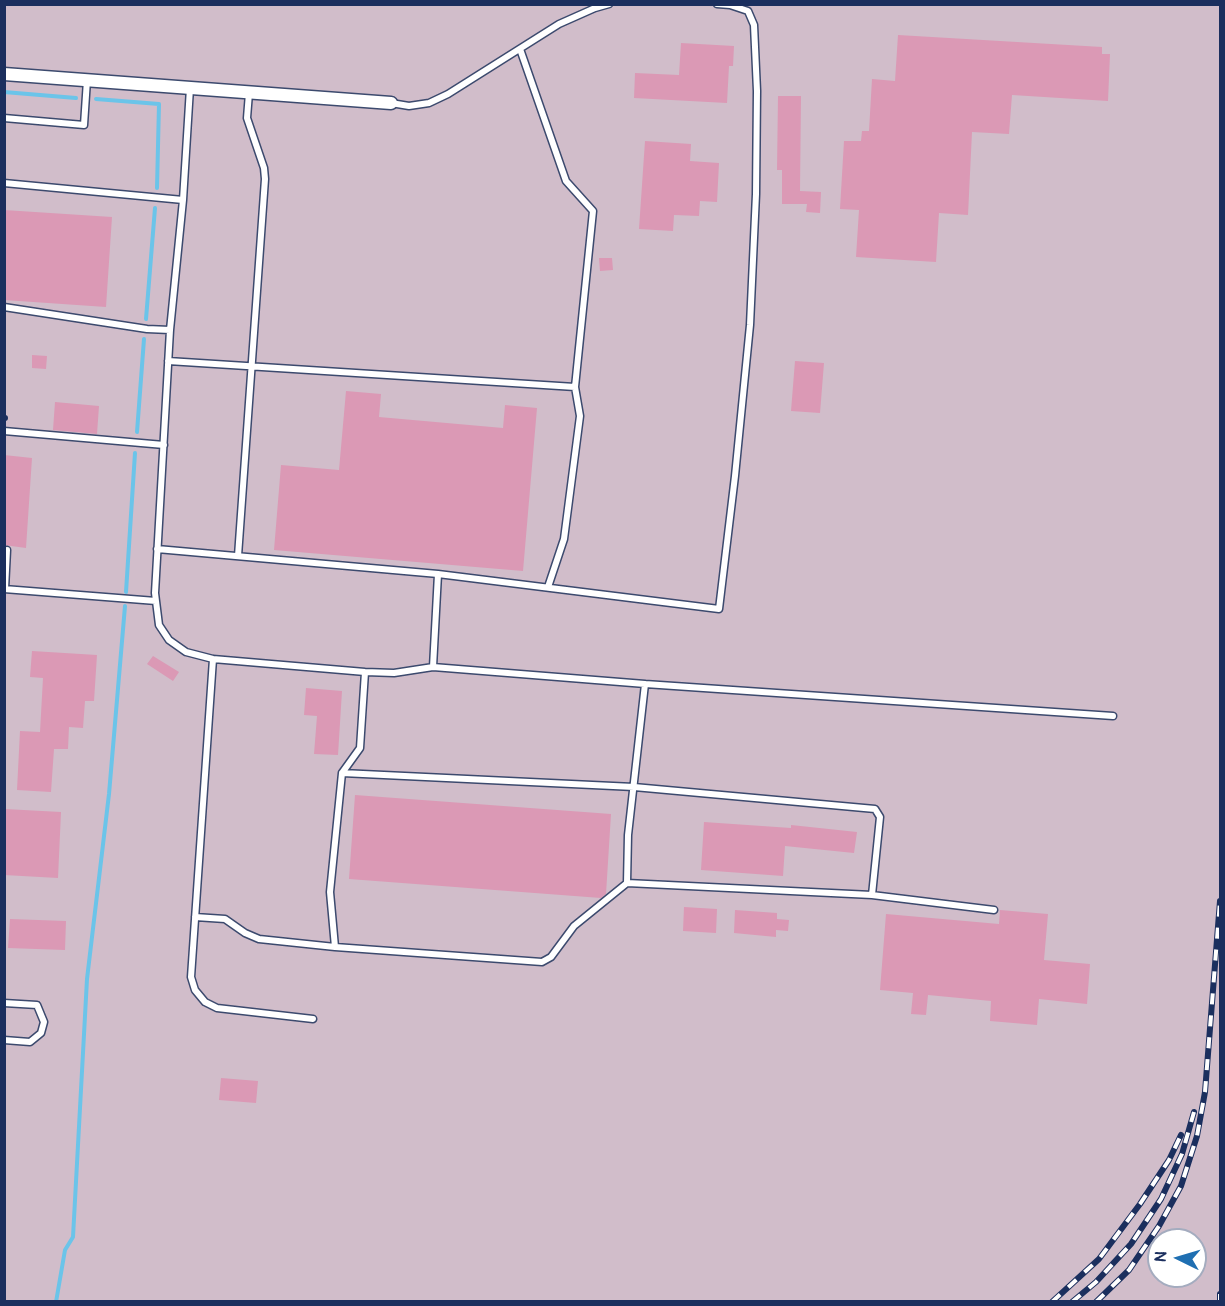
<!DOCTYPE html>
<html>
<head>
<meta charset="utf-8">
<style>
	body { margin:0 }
	#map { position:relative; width:1225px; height:1306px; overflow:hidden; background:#f4e2c9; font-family:Pangolin,sans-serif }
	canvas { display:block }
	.frame { position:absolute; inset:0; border:6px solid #1b2f5e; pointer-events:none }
	.north { position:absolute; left:1147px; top:1228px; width:60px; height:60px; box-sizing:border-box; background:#fff; border:2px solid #a4acbf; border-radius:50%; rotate:275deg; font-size:16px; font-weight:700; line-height:24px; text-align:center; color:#1b2f5e }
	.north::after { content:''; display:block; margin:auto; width:21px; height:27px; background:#1f6fb2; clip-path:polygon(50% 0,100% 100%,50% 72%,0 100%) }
</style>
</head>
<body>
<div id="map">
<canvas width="1225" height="1306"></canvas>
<div class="frame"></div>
<div class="north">N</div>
</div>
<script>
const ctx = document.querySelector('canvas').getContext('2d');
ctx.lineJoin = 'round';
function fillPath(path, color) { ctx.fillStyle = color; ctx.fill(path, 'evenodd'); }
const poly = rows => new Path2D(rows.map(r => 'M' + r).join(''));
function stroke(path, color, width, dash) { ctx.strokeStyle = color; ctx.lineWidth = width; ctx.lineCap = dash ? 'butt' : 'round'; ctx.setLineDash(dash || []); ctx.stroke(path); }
const industrial = poly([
	[5,5,1220,5,1220,1301,5,1302],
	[1159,1240,1195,1240,1195,1276,1159,1276]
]);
const stream = poly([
	[4,92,76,98],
	[96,99,159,104,157,188],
	[146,319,155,208],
	[137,432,144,339],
	[126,592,135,453],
	[56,1302,65,1250,73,1237,87,979,109,794,125,606]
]);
const building = poly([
	[898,35,1102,47,1102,54,1110,54,1108,101,1012,95,1009,134,972,132,968,215,939,213,936,262,856,257,859,210,840,209,844,141,861,141,862,131,869,131,872,79,895,81],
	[681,43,734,46,733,66,729,66,727,103,634,98,635,73,679,75],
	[778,96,801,96,800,191,821,192,820,213,806,212,807,204,782,204,782,170,777,170],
	[645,141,691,144,690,161,719,163,717,202,700,201,699,216,674,215,673,231,639,229],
	[4,210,112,217,106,307,4,300],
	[599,258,612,258,613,270,600,271],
	[32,355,47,356,46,369,32,368],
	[795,361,824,363,820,413,791,411],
	[346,391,381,394,379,417,503,428,505,405,537,408,523,571,274,550,281,465,339,470],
	[55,402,99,406,97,434,53,430],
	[4,455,32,458,26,548,4,545],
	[32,651,97,655,94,701,85,701,83,728,69,727,68,749,54,749,51,792,17,790,20,731,40,732,43,678,30,677],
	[153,656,179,672,173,681,147,664],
	[306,688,342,691,338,755,314,754,317,716,304,715],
	[355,795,611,814,606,894,601,898,349,879],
	[5,809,61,812,58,878,4,875],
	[704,822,791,828,791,825,857,832,854,853,785,846,783,876,701,870],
	[684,907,717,909,716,933,683,931],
	[735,910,777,913,777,919,789,920,788,931,776,930,776,937,734,933],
	[1000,910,1048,914,1044,960,1090,964,1087,1004,1039,999,1037,1025,990,1021,991,1001,928,995,926,1015,911,1014,913,993,880,990,886,914,999,924],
	[10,919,66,921,65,950,8,948],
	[221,1078,258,1081,256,1103,219,1100]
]);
const service = poly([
	[190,88,183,200,170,330,155,593,159,625,169,640,186,652,213,659,365,672,394,673,433,667,645,684,1113,716],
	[391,103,409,106,429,103,448,94,559,24,595,8,609,4],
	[4,118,84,125,87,80],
	[4,183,183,200],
	[4,307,147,329,170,330],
	[168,361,575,387,593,211,566,181,520,49],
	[4,431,164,445],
	[157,549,438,574,719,609,735,476,750,325,756,194,757,91,754,25,748,11,730,5,717,4],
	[238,556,265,179,264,168,247,118,249,93],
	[548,587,564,539,580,416,575,387],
	[4,589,156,601],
	[5,589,7,550],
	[213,659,191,977,195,990,205,1002,217,1008,313,1019],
	[433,667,438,574],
	[365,672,360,748,342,773,330,892,335,947,542,962,551,957,574,926,627,883,872,895,994,910],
	[342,773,634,787,875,809,880,817,872,895],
	[627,883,628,835,645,684],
	[195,917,225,919,245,933,259,939,335,947],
	[4,1003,37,1005,44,1022,41,1033,30,1042,4,1040]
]);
const minor = poly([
	[4,74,391,103]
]);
const rail = poly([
	[4,418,5,418],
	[1052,1302,1099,1259,1140,1204,1169,1160,1181,1135],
	[1072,1302,1096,1282,1131,1244,1161,1199,1182,1154,1194,1112],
	[1096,1302,1129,1270,1159,1226,1181,1186,1197,1136,1205,1092,1220,901],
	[1220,1302,1220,1294]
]);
fillPath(industrial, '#d1bdca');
stroke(stream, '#6bc4e9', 4);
fillPath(building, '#db99b5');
stroke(service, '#3c4a6e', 9);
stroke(minor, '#3c4a6e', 15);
stroke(service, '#fff', 6);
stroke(minor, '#fff', 12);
stroke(rail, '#1b2f5e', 6);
stroke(rail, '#fff', 4, [11]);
</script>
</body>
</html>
